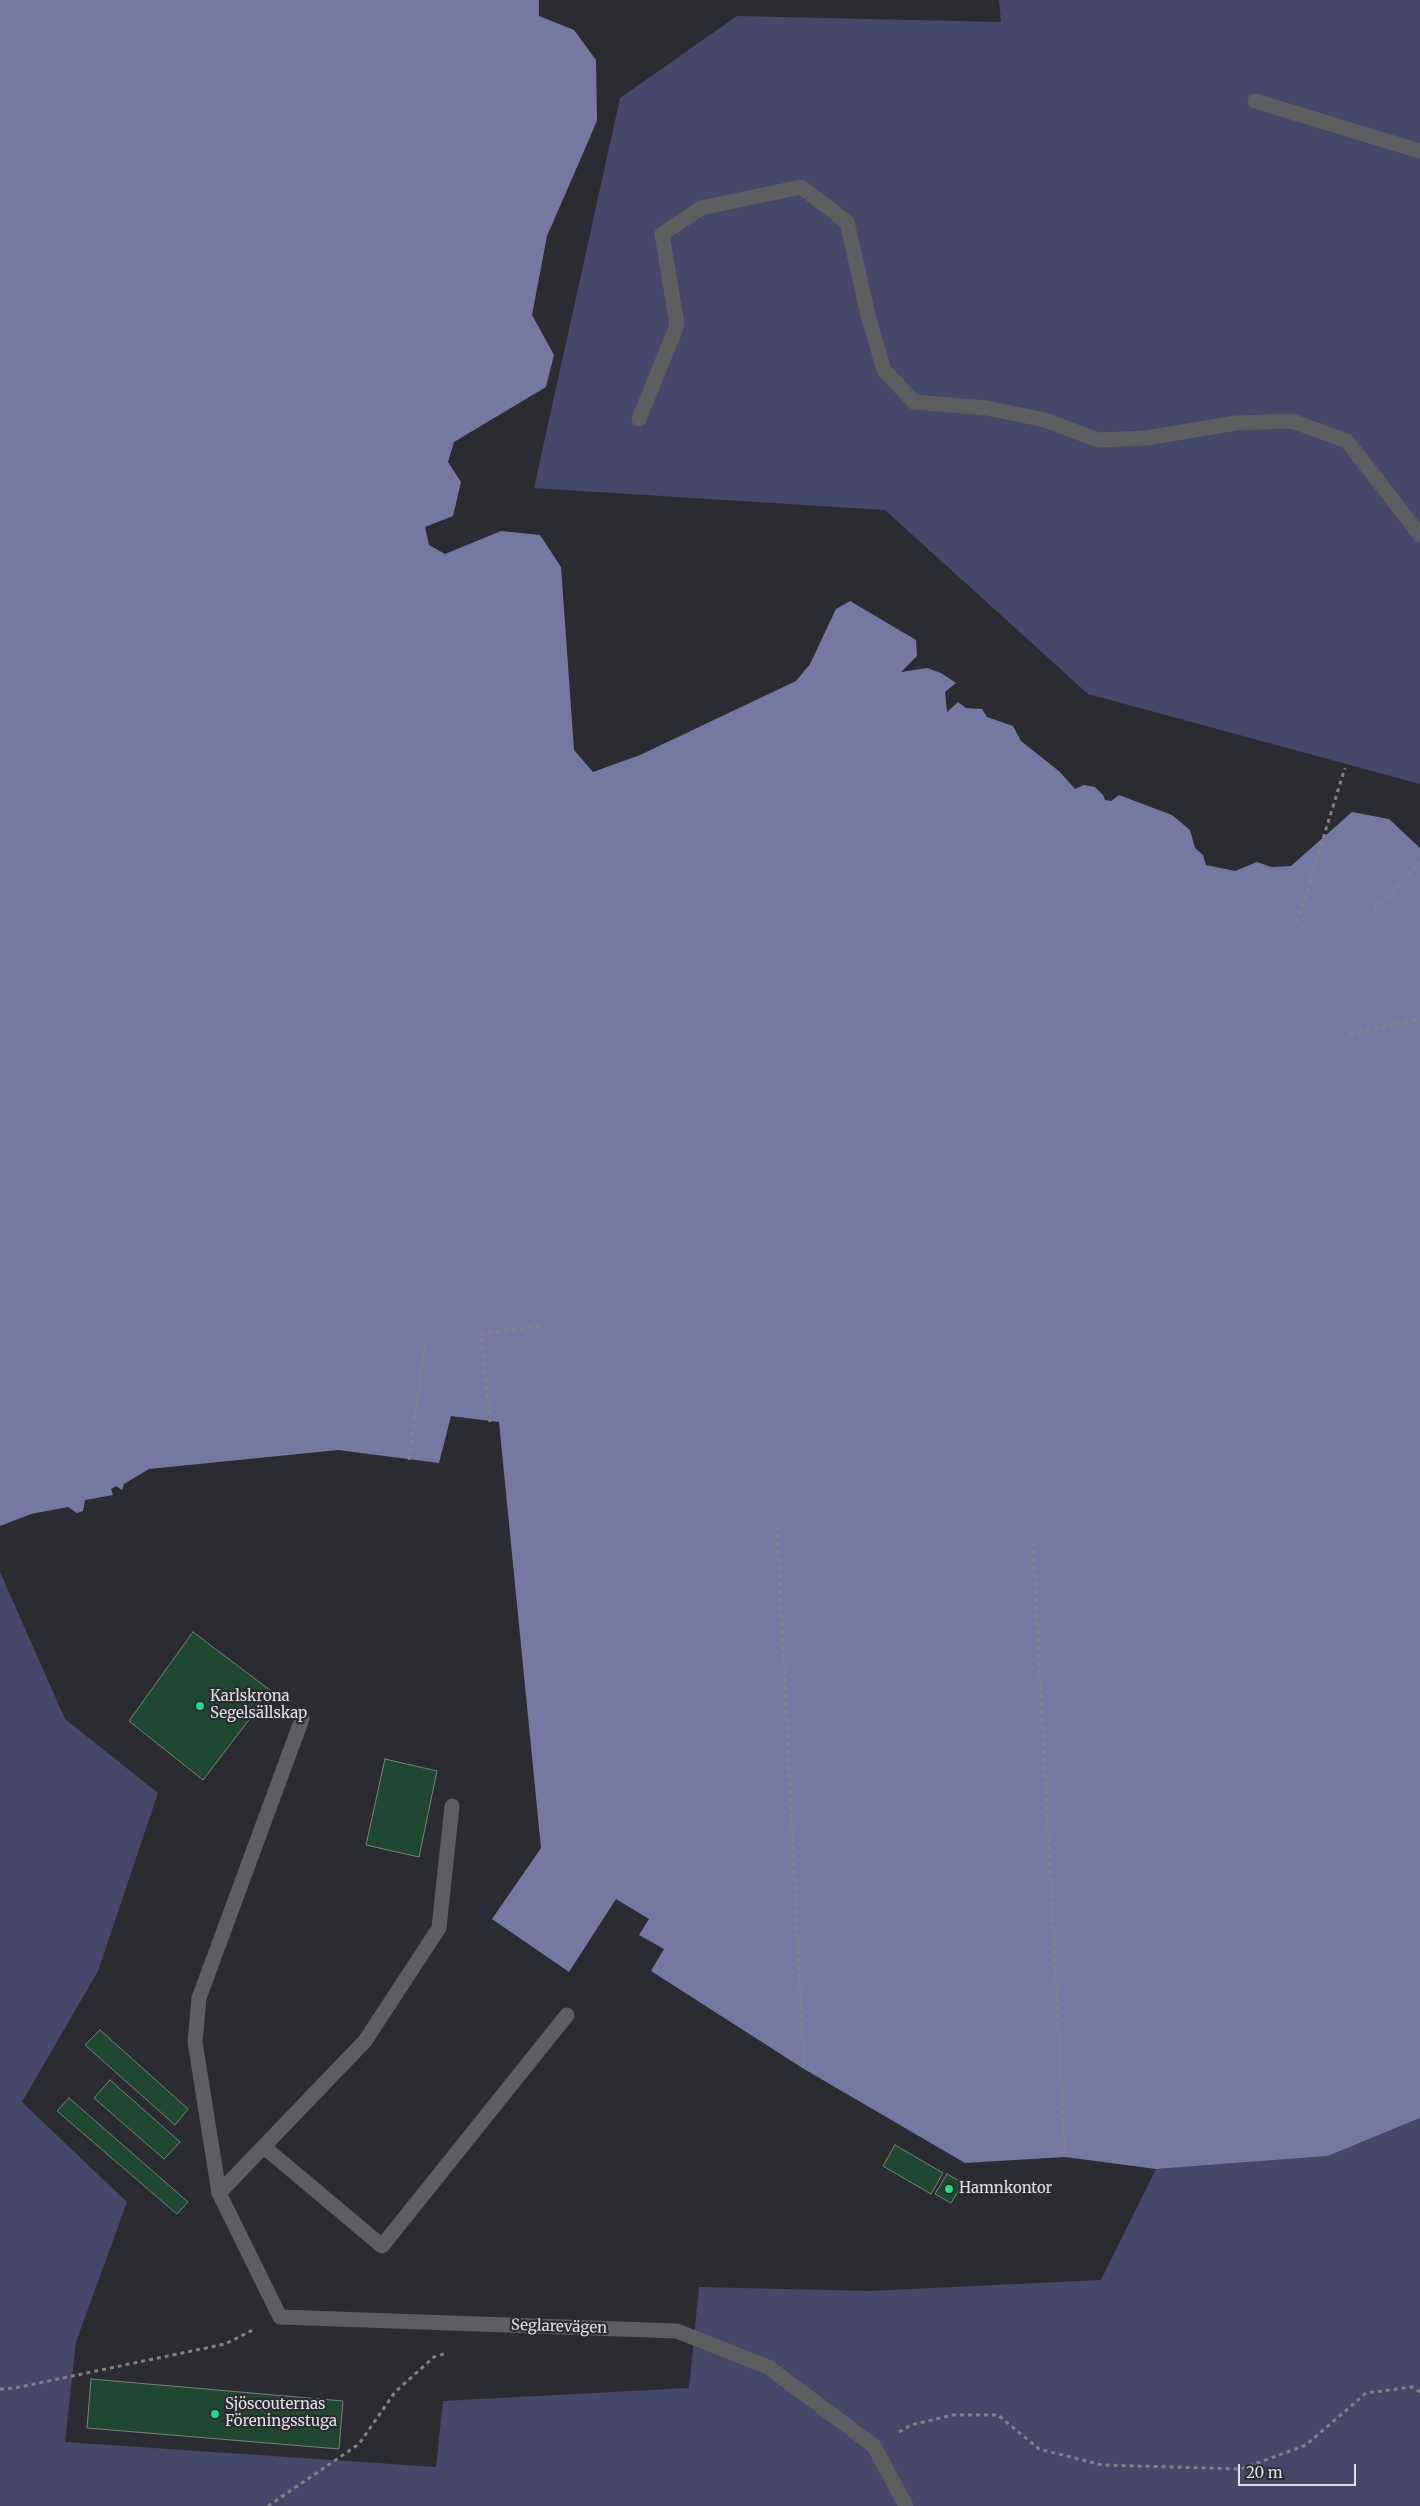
<!DOCTYPE html>
<html>
<head>
<meta charset="utf-8">
<style>
	body { margin:0 }
	#map { position:relative; width:1420px; height:2506px; overflow:hidden; background:#2b2c32; font-family:Merriweather,serif }
	canvas { display:block }
	.scale { position:absolute; left:1238px; top:2464px; width:118px; height:22px; box-sizing:border-box; border:2px solid #e0e1e5; border-top:0; padding-left:6px; font-size:15px; line-height:18px; white-space:nowrap; color:#e0e1e5; -webkit-text-stroke:4px #2b2c32; paint-order:stroke }
</style>
</head>
<body>
<div id="map">
<canvas width="1420" height="2506"></canvas>
<div class="scale">20 m</div>
</div>
<script>
const ctx = document.querySelector('canvas').getContext('2d');
ctx.lineJoin = 'round';
function fillPath(path, color) { ctx.fillStyle = color; ctx.fill(path, 'evenodd'); }
const poly = rows => new Path2D(rows.map(r => 'M' + r).join(''));
function stroke(path, color, width, dash) { ctx.strokeStyle = color; ctx.lineWidth = width; ctx.lineCap = dash ? 'butt' : 'round'; ctx.setLineDash(dash || []); ctx.stroke(path); }
function drawText(font, color, halo, rows, align = 'center') {
  ctx.font = font + ' Merriweather,serif'; ctx.lineWidth = 4.5; ctx.setLineDash([]); ctx.textBaseline = 'middle'; ctx.strokeStyle = halo; ctx.fillStyle = color; for (const [text, x, y, turn = 0] of rows) {
    ctx.save(); ctx.translate(x, y); ctx.rotate((+turn || 0) * Math.PI / 180); ctx.textAlign = isNaN(turn) ? turn : align; if (halo) ctx.strokeText(text, 0, 0); ctx.fillText(text, 0, 0); ctx.restore();
  }
}
const green = poly([
	[999,0,1420,0,1420,784,1088,694,885,510,534,488,620,98,737,16,1001,22],
	[0,1572,65,1719,158,1793,98,1971,22,2102,127,2202,76,2342,65,2442,436,2467,443,2401,689,2388,699,2287,870,2291,1101,2280,1156,2169,1328,2156,1420,2118,1420,2506,0,2506]
]);
const water = poly([
	[0,0,539,0,539,16,574,30,596,60,597,121,547,236,532,315,554,355,546,387,454,442,448,462,461,482,453,516,425,527,429,545,445,554,501,531,540,535,561,567,574,750,593,772,640,755,796,681,810,664,836,609,850,601,916,640,917,656,901,672,927,668,941,673,956,683,945,692,947,712,958,702,966,708,982,709,987,717,1013,726,1021,741,1060,772,1075,789,1084,785,1095,787,1103,795,1105,800,1111,801,1119,795,1172,815,1190,830,1195,848,1203,855,1206,865,1235,871,1257,862,1271,867,1291,866,1352,812,1389,819,1420,848,1420,2118,1328,2156,1156,2169,1065,2157,965,2163,804,2069,651,1971,664,1949,639,1935,649,1919,616,1899,569,1972,492,1919,541,1848,499,1422,451,1416,439,1463,338,1450,149,1469,124,1484,122,1490,116,1486,111,1489,113,1495,85,1500,83,1511,77,1513,68,1507,31,1514,0,1526]
]);
const building = poly([
	[193,1632,271,1691,203,1780,129,1721,193,1632],
	[385,1759,437,1771,419,1857,366,1845,385,1759],
	[100,2030,188,2109,175,2125,85,2045,100,2030],
	[110,2080,180,2142,164,2159,94,2098,110,2080],
	[69,2098,188,2202,177,2214,57,2111,69,2098],
	[895,2145,943,2173,931,2194,883,2166,895,2145],
	[947,2174,963,2183,951,2203,935,2194,947,2174],
	[91,2379,343,2401,339,2449,87,2428,91,2379]
]);
const path = poly([
	[1374,910,1420,863],
	[1297,922,1345,768],
	[1350,1034,1420,1019],
	[490,1422,481,1334,540,1326],
	[409,1460,425,1342],
	[777,1526,804,2069],
	[1033,1542,1065,2157],
	[0,2389,15,2388,225,2344,255,2329],
	[899,2432,911,2425,953,2415,998,2415,1039,2449,1102,2465,1241,2469,1306,2445,1366,2393,1412,2387,1420,2392],
	[268,2506,359,2444,395,2392,434,2357,447,2353]
]);
const lane = poly([
	[1255,101,1420,151],
	[639,419,677,325,662,234,701,208,801,187,847,222,869,319,884,370,914,402,987,408,1045,420,1098,440,1147,438,1236,423,1292,421,1347,441,1420,535],
	[264,2147,382,2246,567,2015],
	[219,2193,195,2042,199,1998,302,1719],
	[219,2193,365,2041,439,1928,452,1806]
]);
const street = poly([
	[219,2193,280,2317,677,2331,768,2367,874,2446,906,2506]
]);
const markers = [
	[200,1706,5,"#24d886"],
	[949,2189,5,"#24d886"],
	[215,2414,5,"#24d886"]
];
const poiNames = [
	["Karlskrona",210,1697],
	["Segelsällskap",210,1714],
	["Hamnkontor",959,2189],
	["Sjöscouternas",225,2405],
	["Föreningsstuga",225,2422]
];
const streetNames = [
	["Seglarevägen",559,2327,2]
];
fillPath(green, '#444869');
fillPath(water, '#7479a1');
fillPath(building, '#204831');
stroke(building, '#7b817d', 1);
stroke(path, '#818287', 3, [4, 4]);
stroke(lane, '#5d5e60', 15);
stroke(street, '#5d5e60', 15);
for (const [x, y, r, color] of markers) { const dot = new Path2D(); dot.arc(x, y, r, 0, 2 * Math.PI); ctx.fillStyle = color; ctx.fill(dot); stroke(dot, '#2b2c32', 2); }
drawText('15px', '#e0e1e5', '#2b2c32', poiNames, 'left');
drawText('15px', '#e0e1e5', '#2b2c32', streetNames);
</script>
</body>
</html>
